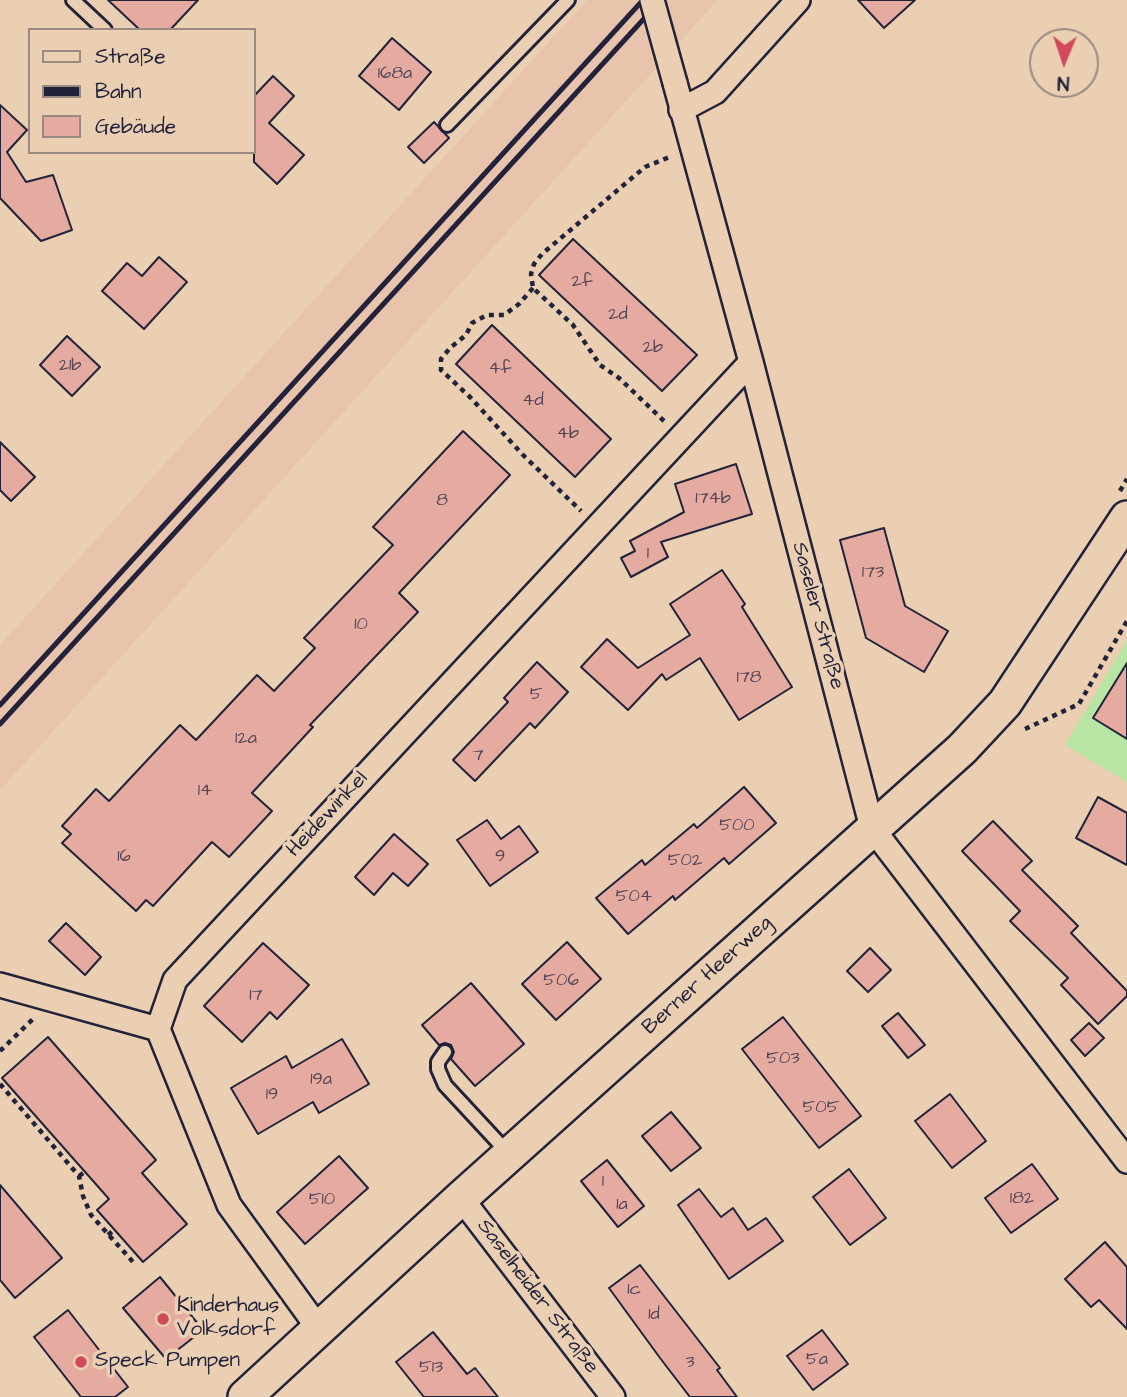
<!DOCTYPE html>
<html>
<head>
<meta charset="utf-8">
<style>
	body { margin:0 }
	#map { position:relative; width:1127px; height:1397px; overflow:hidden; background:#eacfb2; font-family:"Architects Daughter",sans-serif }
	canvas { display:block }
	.legend { position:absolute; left:28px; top:28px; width:228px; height:126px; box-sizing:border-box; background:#eacfb2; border:2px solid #9a8a82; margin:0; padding:9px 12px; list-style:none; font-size:21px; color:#22223b }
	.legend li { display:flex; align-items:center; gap:14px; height:35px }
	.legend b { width:35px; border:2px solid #9a8a82 }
	.north { position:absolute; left:1029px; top:28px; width:70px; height:70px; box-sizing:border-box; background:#eacfb2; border:2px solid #9a8a82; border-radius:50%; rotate:182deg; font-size:19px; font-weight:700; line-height:28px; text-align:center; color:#22223b }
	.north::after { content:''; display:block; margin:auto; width:24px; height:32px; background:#d1495b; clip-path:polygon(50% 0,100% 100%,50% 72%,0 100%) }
</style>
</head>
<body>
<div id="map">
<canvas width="1127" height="1397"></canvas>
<ul class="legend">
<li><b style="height:9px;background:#eacfb2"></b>Straße</li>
<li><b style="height:9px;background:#22223b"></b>Bahn</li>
<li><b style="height:19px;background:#e5aba1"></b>Gebäude</li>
</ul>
<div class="north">N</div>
</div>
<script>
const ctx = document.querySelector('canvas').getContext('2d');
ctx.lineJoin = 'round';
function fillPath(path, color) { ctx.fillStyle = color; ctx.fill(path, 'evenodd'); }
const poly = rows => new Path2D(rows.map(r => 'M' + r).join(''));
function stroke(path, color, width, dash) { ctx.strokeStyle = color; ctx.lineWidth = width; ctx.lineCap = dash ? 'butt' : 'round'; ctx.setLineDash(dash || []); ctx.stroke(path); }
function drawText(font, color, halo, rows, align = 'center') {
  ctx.font = font + ' "Architects Daughter",sans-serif'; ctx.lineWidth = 7; ctx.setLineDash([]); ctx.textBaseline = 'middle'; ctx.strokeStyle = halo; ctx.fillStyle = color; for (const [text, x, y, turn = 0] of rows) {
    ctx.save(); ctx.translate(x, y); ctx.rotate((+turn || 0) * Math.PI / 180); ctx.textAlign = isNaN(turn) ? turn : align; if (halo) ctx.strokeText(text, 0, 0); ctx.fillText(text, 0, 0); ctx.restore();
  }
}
const built = poly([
	[587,0,718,0,0,790,0,645]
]);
const green = poly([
	[1127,640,1127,782,1065,745]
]);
const building = poly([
	[108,0,198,0,170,30,140,30,108,0],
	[858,0,915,0,884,28,858,0],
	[392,38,431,72,399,110,359,76,392,38],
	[273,76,294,96,269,123,304,155,277,184,254,162,254,96,273,76],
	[0,105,27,130,7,152,26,182,53,175,72,230,41,241,0,198,0,105],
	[434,122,449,138,424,163,408,147,434,122],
	[573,239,697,355,662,391,539,275,573,239],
	[159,257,187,282,144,329,102,291,127,263,142,276,159,257],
	[492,325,611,439,575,477,456,364,492,325],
	[67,336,100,367,72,396,40,365,67,336],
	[463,431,510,475,399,593,418,612,310,725,313,727,252,793,272,811,229,857,212,842,153,906,146,900,136,911,62,843,71,834,62,826,96,789,109,801,180,725,196,740,257,675,274,691,315,648,304,638,393,545,373,527,463,431],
	[0,442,35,477,11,501,0,490,0,442],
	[736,464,752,514,661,542,668,557,631,577,621,558,635,551,630,541,684,512,675,484,736,464],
	[884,528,905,606,948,631,924,672,866,638,840,540,884,528],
	[722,570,745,604,742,607,792,687,739,720,700,658,666,680,662,674,628,710,581,667,607,639,638,668,690,635,670,604,722,570],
	[537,662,568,692,535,728,530,723,475,781,453,760,508,702,504,698,537,662],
	[1127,663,1127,739,1093,718,1127,663],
	[744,787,776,823,729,864,724,858,675,900,673,896,628,934,596,898,642,860,645,865,694,824,697,828,744,787],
	[1098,797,1127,813,1127,865,1076,838,1098,797],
	[487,820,501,839,519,826,538,852,490,886,457,840,487,820],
	[993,821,1032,861,1022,870,1078,926,1071,933,1127,991,1127,996,1098,1024,1061,985,1068,978,1010,921,1020,911,962,851,993,821],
	[394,834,428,864,408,886,393,873,374,895,355,877,394,834],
	[66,923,101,957,85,975,49,941,66,923],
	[567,942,601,979,556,1020,522,984,567,942],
	[263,943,309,985,277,1019,270,1012,242,1042,204,1006,263,943],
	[870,948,891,970,868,992,847,971,870,948],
	[471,983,524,1044,475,1086,451,1059,454,1052,451,1045,445,1043,439,1045,422,1025,471,983],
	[898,1013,925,1045,908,1058,882,1026,898,1013],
	[783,1017,861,1116,819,1148,742,1049,783,1017],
	[1089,1023,1104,1038,1085,1056,1071,1040,1089,1023],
	[48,1037,156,1160,142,1173,187,1224,143,1262,97,1210,109,1199,2,1078,48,1037],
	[342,1039,369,1084,319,1113,313,1102,258,1134,231,1088,286,1056,292,1068,342,1039],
	[950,1094,986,1141,952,1168,915,1121,950,1094],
	[671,1112,701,1148,671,1171,642,1136,671,1112],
	[339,1156,368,1188,305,1244,277,1212,339,1156],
	[607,1160,644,1206,618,1227,581,1181,607,1160],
	[1032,1164,1058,1199,1011,1233,985,1198,1032,1164],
	[849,1169,886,1218,850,1245,813,1197,849,1169],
	[0,1185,62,1258,15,1298,0,1280,0,1185],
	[699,1189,721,1217,733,1208,748,1230,766,1218,783,1241,729,1279,678,1205,699,1189],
	[1105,1242,1127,1267,1127,1329,1099,1300,1091,1307,1065,1279,1105,1242],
	[640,1265,720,1368,717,1370,737,1397,690,1397,660,1358,609,1288,640,1265],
	[160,1277,203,1330,166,1359,123,1308,160,1277],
	[68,1310,128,1387,115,1397,81,1397,34,1337,68,1310],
	[822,1330,848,1364,813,1390,787,1356,822,1330],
	[433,1332,467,1374,475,1368,498,1397,424,1397,396,1362,433,1332]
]);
const path = poly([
	[533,288,519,304,504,315,487,315,472,323,466,335,450,348,441,359,441,370,470,397,523,455,581,511],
	[664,421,619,378,600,365,573,325,533,288,531,274,534,264,542,254,645,167,672,156],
	[1120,491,1127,479],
	[1025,729,1079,704,1127,621],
	[0,1051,33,1019],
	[0,1084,79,1176,83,1196,91,1215,133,1262],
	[79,1176,85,1172],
	[108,1235,114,1230]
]);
const service = poly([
	[73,0,105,30],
	[447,125,568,0],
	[445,1052,438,1062,438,1069,445,1085,509,1154]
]);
const minor = poly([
	[675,83,751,362,872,828,1127,1161],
	[681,110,715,92,798,0],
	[0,985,158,1029],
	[461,1198,613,1397],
	[319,1329,229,1205,158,1029,175,980,751,362]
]);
const secondary = poly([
	[245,1397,461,1198,962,749,1005,703,1127,518]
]);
const rail = poly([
	[0,705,643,0],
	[0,724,661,0]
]);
const minorBridge = poly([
	[652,0,675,83]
]);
const markers = [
	[163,1319,7,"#d1495b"],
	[81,1362,7,"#d1495b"]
];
const numberNames = [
	["168a",395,74],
	["2f",582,282],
	["2d",618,315],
	["2b",653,348],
	["21b",70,366],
	["4f",500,369],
	["4d",533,401],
	["4b",568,434],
	["174b",713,499],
	["8",442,501],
	["1",648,554],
	["173",873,573],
	["10",361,625],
	["178",749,678],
	["5",536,695],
	["12a",246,739],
	["7",478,756],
	["14",205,791],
	["500",737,826],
	["16",124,857],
	["9",500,857],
	["502",685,861],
	["504",634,897],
	["506",561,981],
	["17",256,996],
	["503",783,1059],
	["19a",321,1080],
	["19",272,1095],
	["505",821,1108],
	["1",603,1182],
	["182",1022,1199],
	["510",322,1200],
	["1a",622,1205],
	["1c",634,1290],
	["1d",654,1315],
	["5a",817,1360],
	["3",690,1363],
	["513",431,1368]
];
const streetNames = [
	["Saseler Straße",817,616,75],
	["Heidewinkel",328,815,-47],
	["Berner Heerweg",708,976,-42],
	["Saselheider Straße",537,1297,53]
];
const poiNames = [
	["Kinderhaus",177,1307],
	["Volksdorf",177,1331],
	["Speck Pumpen",95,1362]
];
fillPath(built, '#e8c4ad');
fillPath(green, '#b8e5a3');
fillPath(building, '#e5aba1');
stroke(building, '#22223b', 2);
stroke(service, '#22223b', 18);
stroke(minor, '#22223b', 28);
stroke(secondary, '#22223b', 38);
stroke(path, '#22223b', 4.5, [5, 5]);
stroke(service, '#eacfb2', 12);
stroke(minor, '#eacfb2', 23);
stroke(secondary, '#eacfb2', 33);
stroke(rail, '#22223b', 5);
stroke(minorBridge, '#22223b', 28, []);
stroke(minorBridge, '#eacfb2', 23);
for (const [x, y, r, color] of markers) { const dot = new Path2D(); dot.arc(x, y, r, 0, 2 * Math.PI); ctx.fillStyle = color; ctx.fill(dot); stroke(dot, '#eacfb2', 2.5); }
drawText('18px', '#534454', null, numberNames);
drawText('21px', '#22223b', '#eacfb2', streetNames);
drawText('21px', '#22223b', '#eacfb2', poiNames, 'left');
</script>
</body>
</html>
